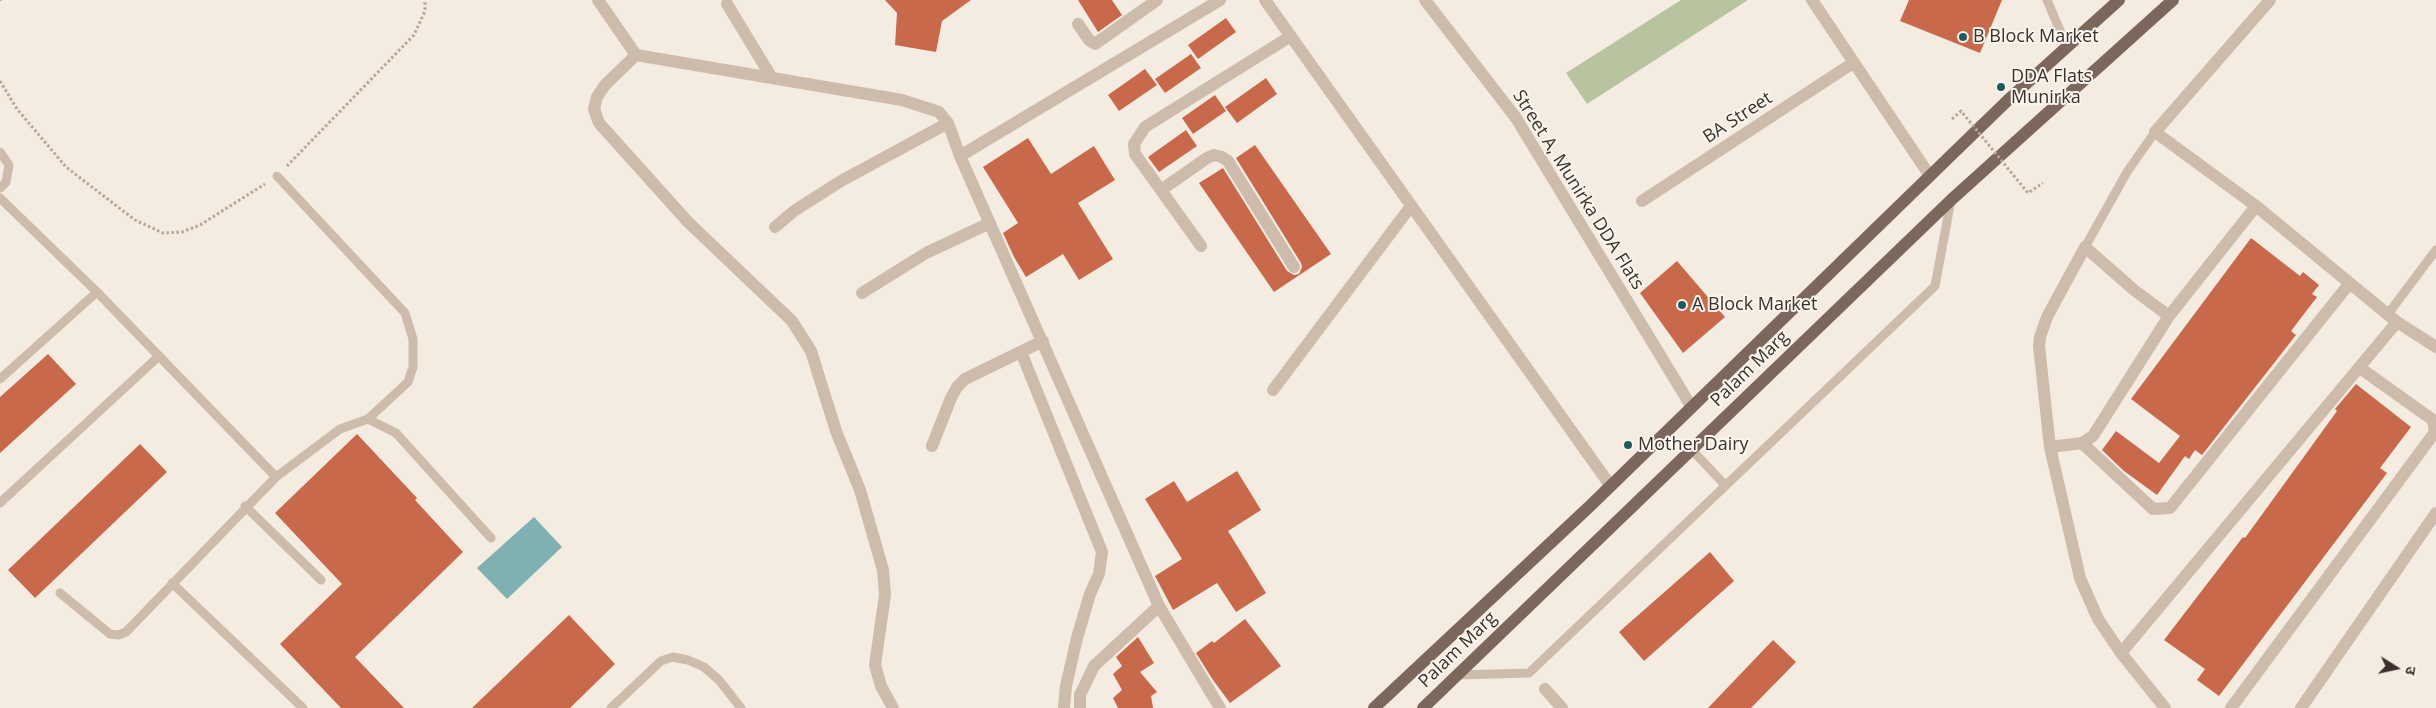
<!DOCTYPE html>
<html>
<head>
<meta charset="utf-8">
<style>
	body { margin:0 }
	#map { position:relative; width:2436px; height:708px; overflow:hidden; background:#f4ebe1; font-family:"Open Sans","Noto Sans Devanagari",sans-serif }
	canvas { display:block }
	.north { position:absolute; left:2371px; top:643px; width:50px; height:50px; -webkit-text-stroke:4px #fbf5ee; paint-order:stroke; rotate:100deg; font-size:14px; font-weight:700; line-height:20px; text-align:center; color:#3b302b }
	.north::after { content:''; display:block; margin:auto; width:18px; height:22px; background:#3b302b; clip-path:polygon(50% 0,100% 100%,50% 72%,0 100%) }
</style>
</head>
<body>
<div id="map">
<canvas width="2436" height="708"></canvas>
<div class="north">उ</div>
</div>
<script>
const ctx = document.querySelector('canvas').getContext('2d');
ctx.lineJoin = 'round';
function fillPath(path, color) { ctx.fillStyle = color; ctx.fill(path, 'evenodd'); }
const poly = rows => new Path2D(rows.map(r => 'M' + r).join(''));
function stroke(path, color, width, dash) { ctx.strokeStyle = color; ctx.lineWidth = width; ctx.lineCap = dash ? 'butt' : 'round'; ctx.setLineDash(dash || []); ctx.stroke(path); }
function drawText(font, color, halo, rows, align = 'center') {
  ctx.font = font + ' "Open Sans",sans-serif'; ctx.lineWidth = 4; ctx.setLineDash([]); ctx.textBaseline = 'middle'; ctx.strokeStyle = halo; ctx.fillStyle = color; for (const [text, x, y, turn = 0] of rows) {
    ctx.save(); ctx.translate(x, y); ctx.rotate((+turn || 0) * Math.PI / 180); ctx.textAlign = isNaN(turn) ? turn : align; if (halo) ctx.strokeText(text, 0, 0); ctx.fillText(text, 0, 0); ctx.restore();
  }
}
const green = poly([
	[1681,0,1748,0,1587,104,1566,73]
]);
const water = poly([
	[534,517,562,547,507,599,477,568]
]);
const building = poly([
	[885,0,971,0,942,21,936,52,895,45,897,13],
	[1078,0,1112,0,1122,15,1098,32],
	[1909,0,2002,0,1980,53,1900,21],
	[1226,18,1236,32,1198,59,1188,45],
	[1191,54,1201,68,1165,93,1155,79],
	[1145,69,1157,85,1119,111,1108,95],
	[1266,78,1277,94,1237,123,1225,107],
	[1215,95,1226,111,1193,134,1182,118],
	[1186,130,1197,146,1159,172,1148,157],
	[1028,138,1051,174,1094,146,1115,180,1078,203,1113,259,1079,280,1063,254,1026,277,1014,257,1003,233,1018,223,983,167],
	[1255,145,1331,254,1274,292,1199,183,1223,168,1287,271,1294,275,1299,274,1302,267,1301,263,1236,158],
	[2251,238,2300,276,2303,272,2319,285,2312,294,2317,297,2291,331,2296,335,2202,455,2195,450,2189,459,2185,456,2157,495,2124,471,2102,450,2116,431,2159,463,2180,436,2131,399],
	[1677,261,1725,317,1683,353,1640,293],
	[48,354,76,384,0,453,0,397],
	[2356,384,2411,427,2380,468,2387,473,2219,696,2197,680,2205,669,2164,640,2243,537,2245,538,2337,411,2335,409],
	[357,434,417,498,415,500,463,552,355,657,404,708,341,708,280,644,342,584,275,513],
	[140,444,167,472,35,598,8,570],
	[1237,471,1261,510,1228,531,1266,593,1236,612,1217,583,1173,610,1155,576,1182,559,1145,499,1174,481,1187,502],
	[1710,552,1734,581,1644,661,1619,632],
	[569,615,615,664,570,708,472,708],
	[1245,619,1281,666,1230,703,1213,680,1196,653,1212,641,1214,643],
	[1138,637,1154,663,1140,672,1157,692,1151,696,1153,708,1118,708,1113,698,1122,690,1113,674,1122,666,1116,657],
	[1773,640,1796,662,1751,708,1708,708]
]);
const path = poly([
	[0,1,0,0],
	[0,81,17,109,66,167,135,220,163,233,182,232,200,225,265,184],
	[287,166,414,35,425,11,425,0]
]);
const service = poly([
	[2047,0,2067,47],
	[0,152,9,165,6,182,0,188],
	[0,198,97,292,276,477],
	[2085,247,2127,172,2155,132],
	[2388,314,2436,250],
	[0,379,97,292],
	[368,419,396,433,491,538],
	[1691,449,1725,485],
	[0,503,159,356],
	[245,506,321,580],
	[172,583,303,708],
	[60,593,110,634,118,635,126,632,276,477,340,429,368,419,408,382,413,367,413,339,405,313,277,176],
	[1457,675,1529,673,1935,286,1951,200],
	[611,708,661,661,673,657,688,660,704,667,719,680,741,708]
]);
const pedestrian = poly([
	[1273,390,1411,206]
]);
const minor = poly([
	[598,0,636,55,902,100,939,112,948,123,960,156,1159,606,1220,708],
	[1265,0,1610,485],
	[1425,0,1516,118,1691,406],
	[1812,0,1930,176],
	[2270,0,2155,132,2256,206,2397,322,2436,347],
	[727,4,772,78],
	[1078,24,1089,40,1095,44,1157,0],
	[636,55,605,85,597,97,594,109,599,123,688,222,792,321,811,351,836,431,860,490,883,570,885,595,875,665,881,686,893,708],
	[960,156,1220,0],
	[1161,190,1207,158,1214,155,1222,157,1228,161,1294,267],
	[1642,201,1853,63],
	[775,227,794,211,841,181,948,123],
	[1201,246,1135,154,1134,144,1145,127,1291,36],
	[862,293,926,253,990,223],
	[1021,352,1102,552,1099,574,1090,594,1077,638,1066,686,1064,708],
	[2082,443,2153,509,2170,508,2349,284],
	[932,446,951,398,957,387,965,379,1043,341],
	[2050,447,2082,443,2093,436,2169,316,2256,206],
	[2121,653,2397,322],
	[1545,689,1562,708],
	[1080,708,1080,695,1094,666,1159,606],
	[2165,708,2121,653,2098,619,2080,578,2050,447,2039,346,2040,337,2047,317,2085,247,2134,290,2169,316],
	[2231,708,2435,432,2433,420,2360,368],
	[2301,708,2436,513]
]);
const primary = poly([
	[1374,708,1590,506,2007,101,2119,0],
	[1423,708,1951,200,2173,0]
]);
const pathBridge = poly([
	[1952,119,1961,111,2028,193,2043,183]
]);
const markers = [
	[1963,37,5,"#1f5a5e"],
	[2001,87,5,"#1f5a5e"],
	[1682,305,5,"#1f5a5e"],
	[1628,445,5,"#1f5a5e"]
];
const poiNames = [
	["B Block Market",1973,37],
	["DDA Flats",2011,77],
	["Munirka",2011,98],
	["A Block Market",1692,305],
	["Mother Dairy",1638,445]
];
const streetNames = [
	["BA Street",1738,118,-33],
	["Street A, Munirka DDA Flats",1578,190,58],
	["Palam Marg",1750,369,-44],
	["Palam Marg",1458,650,-44]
];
fillPath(green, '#b8c4a0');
fillPath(water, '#7fb0b2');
fillPath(building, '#c8694b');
stroke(path, '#b9a596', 3, [2.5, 2.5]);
stroke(service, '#cdbbac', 9);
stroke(pedestrian, '#cdbbac', 12);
stroke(minor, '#cdbbac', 12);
stroke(primary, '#7d675c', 12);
stroke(pathBridge, '#b9a596', 3, [2.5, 2.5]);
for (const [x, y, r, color] of markers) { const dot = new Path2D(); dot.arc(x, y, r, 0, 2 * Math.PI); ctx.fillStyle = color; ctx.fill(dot); stroke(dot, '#fbf5ee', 2); }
drawText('18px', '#3b302b', '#fbf5ee', poiNames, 'left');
drawText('18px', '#3b302b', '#fbf5ee', streetNames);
</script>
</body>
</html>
